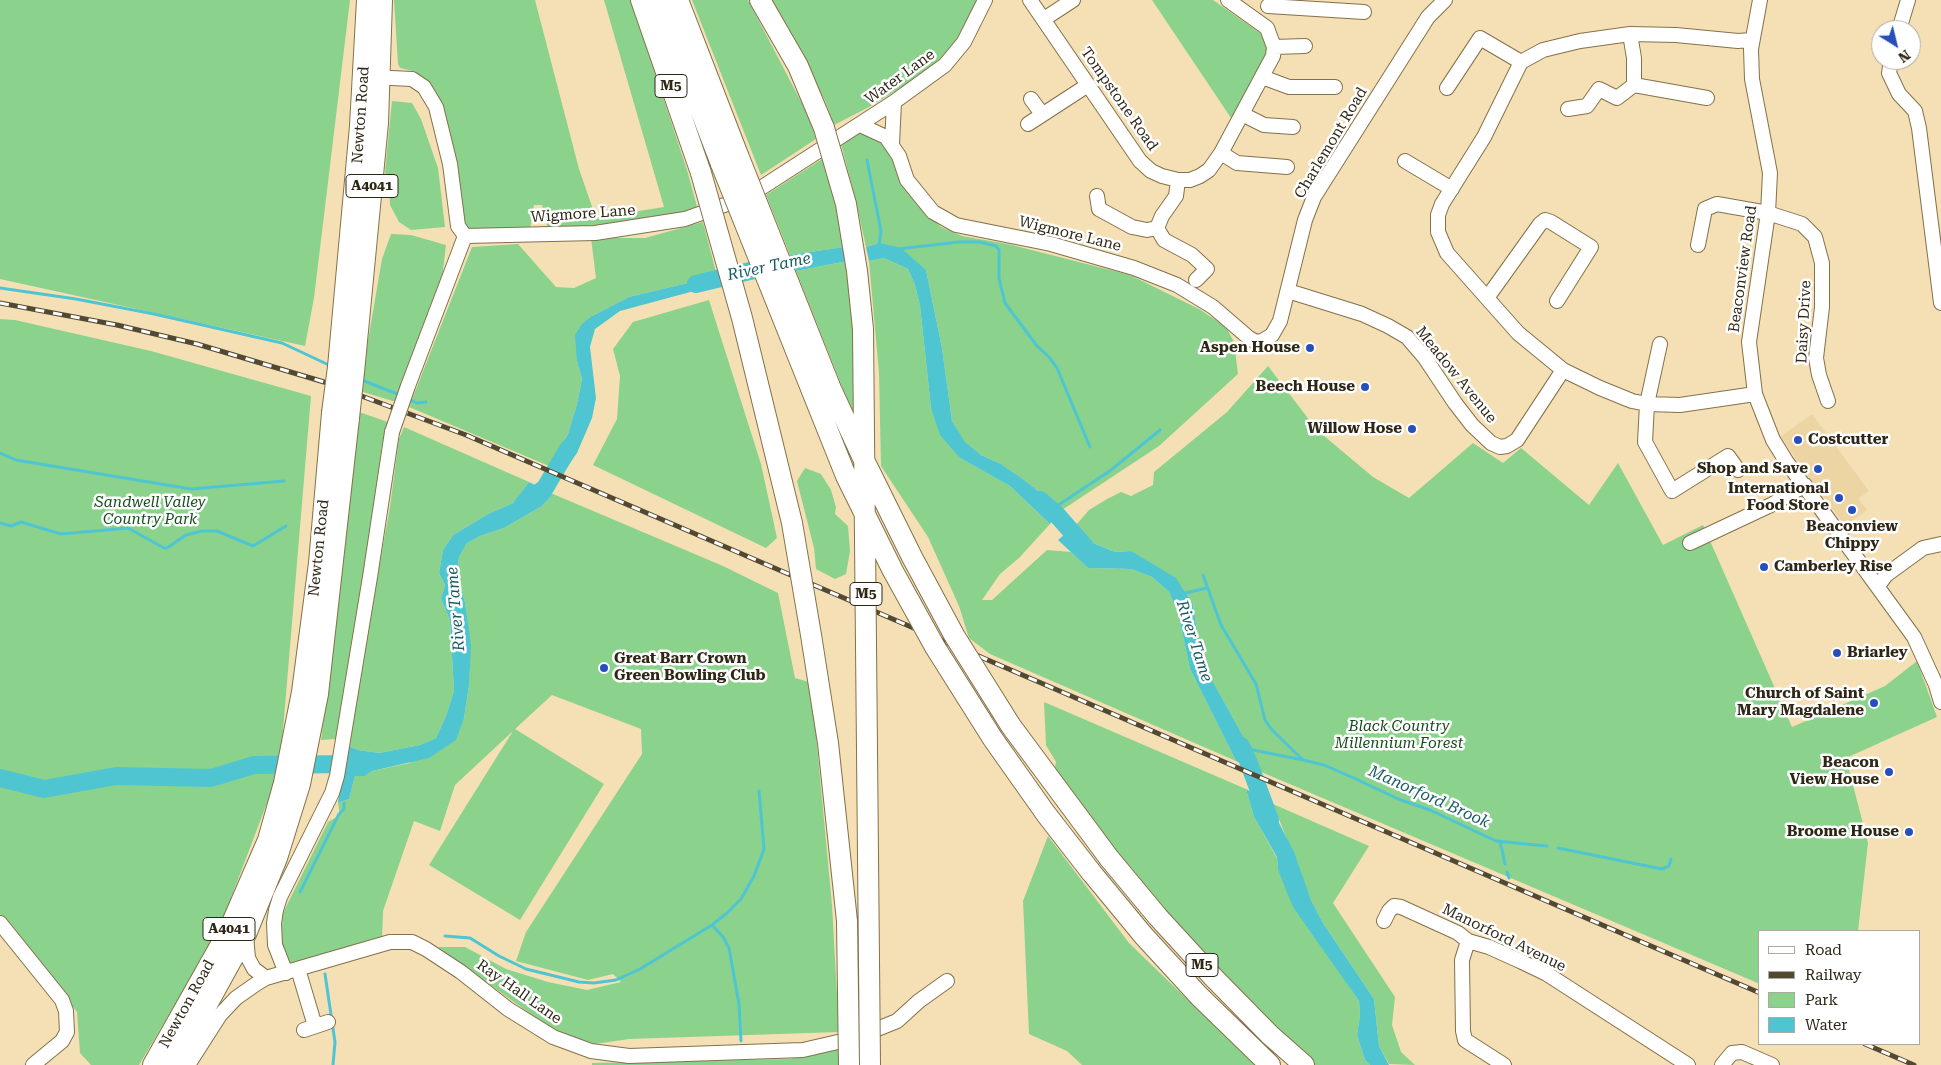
<!DOCTYPE html>
<html>
<head>
<meta charset="utf-8">
<style>
	body { margin:0 }
	#map { position:relative; width:1941px; height:1065px; overflow:hidden; background:#f5e0b5; font-family:"Roboto Serif",serif }
	canvas { display:block }
	.legend { position:absolute; left:1758px; top:930px; width:162px; height:115px; box-sizing:border-box; background:#fff; border:1px solid #aca9a2; margin:0; padding:6px 9px; list-style:none; font-size:15px; color:#2f2716 }
	.legend li { display:flex; align-items:center; gap:10px; height:25px }
	.legend b { width:25px; border:1px solid #aca9a2 }
	.north { position:absolute; left:1871px; top:20px; width:50px; height:50px; box-sizing:border-box; background:#fff; border:1px solid #aca9a2; border-radius:50%; rotate:144deg; font-size:14px; font-weight:700; line-height:20px; text-align:center; color:#2f2716 }
	.north::after { content:''; display:block; margin:auto; width:18px; height:22px; background:#274ebd; clip-path:polygon(50% 0,100% 100%,50% 72%,0 100%) }
</style>
</head>
<body>
<div id="map">
<canvas width="1941" height="1065"></canvas>
<ul class="legend">
<li><b style="height:6px;background:#fff"></b>Road</li>
<li><b style="height:6px;background:#534933"></b>Railway</li>
<li><b style="height:14px;background:#8bd28d"></b>Park</li>
<li><b style="height:14px;background:#4fc5d2"></b>Water</li>
</ul>
<div class="north">N</div>
</div>
<script>
const ctx = document.querySelector('canvas').getContext('2d');
ctx.lineJoin = 'round';
function fillPath(path, color) { ctx.fillStyle = color; ctx.fill(path, 'evenodd'); }
const poly = rows => new Path2D(rows.map(r => 'M' + r).join(''));
function stroke(path, color, width, dash) { ctx.strokeStyle = color; ctx.lineWidth = width; ctx.lineCap = dash ? 'butt' : 'round'; ctx.setLineDash(dash || []); ctx.stroke(path); }
function drawText(font, color, halo, rows, align = 'center') {
  ctx.font = font + ' "Roboto Serif",serif'; ctx.lineWidth = 5; ctx.setLineDash([]); ctx.textBaseline = 'middle'; ctx.strokeStyle = halo; ctx.fillStyle = color; for (const [text, x, y, turn = 0] of rows) {
    ctx.save(); ctx.translate(x, y); ctx.rotate((+turn || 0) * Math.PI / 180); ctx.textAlign = isNaN(turn) ? turn : align; if (halo) ctx.strokeText(text, 0, 0); ctx.fillText(text, 0, 0); ctx.restore();
  }
}
const built = poly([
	[1812,414,1869,491,1858,499,1867,510,1845,526,1780,437]
]);
const green = poly([
	[0,0,350,0,314,298,305,346,0,279],
	[394,0,535,0,579,169,596,218,664,207,604,0,631,0,687,170,698,210,673,217,568,228,547,226,542,205,534,205,530,229,472,233,463,227,451,151,413,75,413,71,400,68,398,64],
	[692,0,748,0,807,113,816,139,761,175],
	[772,0,981,0,952,48,920,76,869,107,834,125,826,103,798,46],
	[1152,0,1213,0,1260,33,1264,38,1268,56,1233,121],
	[392,101,412,103,421,119,438,168,445,227,411,230,399,222,390,205,389,184,385,172],
	[863,130,885,144,908,193,941,227,962,236,1008,244,1130,275,1199,309,1226,327,1234,342,1238,374,1159,446,1062,510,1023,479,1001,464,981,455,965,443,952,421,942,348,926,270,880,243,866,247,856,201,841,144],
	[822,159,837,207,844,247,790,255,766,195],
	[703,222,717,276,629,297,592,316,577,361,582,379,577,404,568,434,549,466,409,407,472,247,518,244,556,287,574,288,596,278,591,238,645,238],
	[391,234,411,235,446,245,442,279,396,402,363,392,365,358,382,259],
	[884,258,908,269,915,285,920,306,931,408,960,458,1010,486,1050,524,1019,558,1000,574,982,600,992,600,1047,550,1071,552,1088,568,1131,569,1152,577,1169,592,1178,611,1190,669,1236,761,990,654,969,638,959,606,928,537,881,466,879,373,869,261],
	[848,261,853,296,857,424,796,271],
	[709,300,761,464,777,538,766,548,593,465,617,419,620,376,613,349,633,322],
	[0,319,15,320,151,351,311,396,282,742,275,782,218,932,139,1065,91,1065,80,1053,77,1012,0,916],
	[1268,366,1317,430,1373,477,1409,498,1473,443,1503,463,1521,448,1589,505,1618,463,1663,545,1703,525,1792,727,1885,686,1917,661,1937,717,1846,758,1868,843,1858,931,1760,931,1760,984,1259,771,1248,745,1212,680,1198,636,1193,605,1131,551,1115,552,1093,543,1076,525,1089,510,1107,499,1121,492,1131,496,1153,485,1154,472,1227,412],
	[359,412,388,422,382,445,354,642,336,739,321,740,344,558],
	[404,427,529,482,513,503,488,514,453,535,443,550,439,573,445,585,441,599,450,620,454,691,446,716,436,738,420,745,379,753,358,750,346,745,390,507,399,439],
	[805,468,821,474,831,490,836,507,835,514,848,526,850,551,846,574,835,579,816,569,814,548,797,481],
	[553,494,723,566,778,593,795,678,809,682,814,713,832,905,839,1032,629,1039,595,1044,554,1031,438,947,465,947,506,969,548,982,587,990,621,982,613,974,588,980,516,961,526,932,642,754,641,729,552,695,515,729,604,784,520,920,429,865,513,731,455,785,440,831,414,821,383,911,382,940,288,965,281,940,283,913,328,822,340,815,338,803,349,799,355,776,365,776,372,771,410,763,464,718,469,686,470,646,465,602,457,577,459,557,467,543,480,536,504,528,542,506],
	[1044,702,1246,789,1254,817,1277,858,1278,870,1327,954,1359,1001,1360,1015,1357,1035,1365,1060,1370,1065,1312,1065,1282,1039,1119,861,1054,772,1056,762,1046,745],
	[1273,804,1369,846,1333,903,1395,997,1392,1025,1401,1052,1415,1065,1389,1064,1379,1046,1374,999,1323,923,1311,900],
	[1048,836,1129,943,1255,1065,1082,1065,1067,1051,1029,1034,1023,901],
	[839,1049,839,1065,592,1065,592,1063,789,1059]
]);
const water = poly([
	[880,243,901,248,926,270,942,348,952,421,965,442,981,455,1001,464,1023,479,1062,510,1050,524,1010,486,960,458,940,435,931,408,920,306,915,285,908,269,884,258,869,261,866,247],
	[844,247,848,261,796,271,790,255],
	[717,276,720,284,620,311,595,329,590,347,596,398,592,418,577,453,563,473,549,466,568,434,577,404,582,379,577,361,575,335,582,324,592,316,629,297],
	[529,482,553,494,542,506,504,528,480,536,467,543,459,557,457,577,465,602,471,646,469,686,464,718,456,740,429,758,372,771,365,776,355,776,349,799,338,803,346,745,358,750,379,753,420,745,436,738,446,716,454,691,450,620,441,599,445,585,439,573,443,550,453,535,488,514,513,503],
	[1076,525,1093,543,1115,552,1131,551,1176,578,1193,605,1198,636,1212,680,1248,745,1259,771,1236,761,1190,669,1178,612,1169,592,1152,577,1131,569,1088,568,1058,540],
	[1246,789,1273,804,1279,823,1294,852,1311,900,1323,923,1374,999,1379,1046,1389,1065,1370,1065,1365,1060,1357,1035,1360,1015,1359,1001,1293,907,1278,870,1277,857,1254,817]
]);
const stream = poly([
	[867,160,881,231,879,245],
	[898,249,959,242,979,242,996,246,999,250,999,278,1005,303,1037,346,1049,357,1057,368,1090,447],
	[0,288,76,299,154,314,282,343,331,366],
	[359,379,400,395],
	[408,399,417,403,426,402],
	[0,453,16,460,191,489,284,481],
	[1057,506,1111,470,1160,430],
	[0,523,11,526,21,522,61,534,128,528,164,548,167,548,186,535,202,531,217,531,253,546,286,526],
	[1203,575,1221,625,1256,684,1265,720,1272,730,1303,760,1324,765,1356,779,1398,799,1430,810,1496,841,1547,846],
	[1181,594,1207,588],
	[1248,749,1303,760],
	[1500,841,1505,864],
	[1558,848,1662,869,1669,866,1671,859],
	[1507,872,1509,878],
	[300,892,339,814,344,809,344,803],
	[712,925,727,913,741,899,754,876,764,849,759,791],
	[445,936,470,938,499,956,526,969,579,982,594,983,616,980,640,969,712,925,723,937,729,948,739,1004,741,1041],
	[325,974,335,1042,333,1065]
]);
const river = poly([
	[696,284,775,265],
	[1040,500,1057,515,1086,548],
	[524,503,545,488,568,449],
	[1241,746,1248,761,1270,820],
	[0,778,44,789,116,776,211,778,254,765,354,764]
]);
const minor = poly([
	[1030,0,1140,161,1151,171,1162,176,1178,180,1190,180,1200,176,1209,170,1221,153,1273,56,1274,47,1267,28,1228,0],
	[1760,0,1751,49,1752,79,1770,173,1768,213,1749,342,1755,394,1773,440,1786,461,1914,637,1936,685,1941,702],
	[1268,6,1364,12],
	[1044,19,1073,0],
	[1899,30,1908,0],
	[1630,34,1634,58,1634,85],
	[1751,40,1738,41,1676,35,1630,34,1580,41,1543,50,1521,62,1484,137,1442,204,1438,215,1438,232,1447,253,1518,333,1563,370,1600,388,1632,401,1647,404,1680,405,1755,394],
	[1274,47,1305,46],
	[1891,60,1889,73,1899,94,1915,111,1919,128,1941,303],
	[371,77,412,79,424,87,436,107,450,164,458,226,465,236,595,233,685,219,747,197,894,102,945,65,964,42,985,0],
	[1262,77,1289,87,1335,87],
	[1447,88,1480,38,1521,62],
	[1031,99,1042,114],
	[1568,109,1587,106,1599,89,1617,98,1634,85,1707,98],
	[1242,114,1264,125,1293,127],
	[1028,124,1088,85],
	[860,125,886,137,899,156,907,180,933,212,956,225,1051,244,1134,268,1177,285,1213,307,1249,338,1256,342,1262,341,1272,335,1280,321,1305,220,1314,197,1428,17,1445,0],
	[892,144,894,102],
	[1221,153,1237,163,1287,167],
	[1405,161,1452,189],
	[1178,180,1176,196,1162,216,1157,228,1164,240,1192,255,1207,269,1196,280],
	[1097,196,1099,209,1132,227,1147,230,1157,228],
	[1698,245,1705,209,1717,204,1768,213,1802,224,1815,237,1822,263,1822,307,1816,358,1819,375,1828,401],
	[1288,291,1362,314,1388,326,1407,337,1425,358,1455,403,1472,425,1491,443,1500,447,1507,446,1517,440,1563,370],
	[1487,298,1540,224,1545,220,1551,222,1591,247,1557,301],
	[1660,344,1647,404,1645,442,1672,491,1728,456,1738,470],
	[408,386,465,236],
	[1690,543,1773,504,1805,485],
	[1878,586,1886,575,1923,548,1941,544],
	[1384,921,1389,911,1394,906,1401,907,1458,933,1468,941,1489,947,1520,961,1547,974,1688,1065],
	[0,923,62,1000,66,1011,67,1032,62,1041,33,1065],
	[246,935,248,958,254,969,266,978],
	[1468,941,1462,960,1463,1031,1465,1040,1504,1065],
	[298,969,315,1026],
	[286,973,275,945,274,923,276,910,280,897,332,793,337,776,370,577,392,432],
	[304,1030,328,1022],
	[188,1065,220,1015,236,998,256,984,266,978,390,942,412,942,426,949,461,972,508,1009,553,1037,591,1051,629,1056,803,1050,855,1038,897,1021,919,1001,947,981],
	[1722,1065,1732,1053,1742,1052,1772,1065]
]);
const highway = poly([
	[641,0,701,173],
	[658,0,721,164],
	[678,0,738,155],
	[760,0,798,66,824,128],
	[338,367,360,126,367,0],
	[354,372,378,123,382,0],
	[1109,858,1158,917,1214,978,1270,1035,1304,1065],
	[1091,872,1143,935,1199,996,1270,1065],
	[153,1065,228,932,268,840,284,783,302,692,319,563,332,413],
	[172,1065,186,1043,246,934,277,858,300,784,318,694,349,418]
]);
const rail = poly([
	[0,303,117,325,197,344,324,382,466,435,1760,993],
	[1865,1044,1914,1065]
]);
const minorBridge = poly([
	[392,432,408,386]
]);
const highwayBridge = poly([
	[824,128,846,204,857,271,863,329,870,1065],
	[738,155,831,389,862,456,912,557,954,635,1011,726,1109,858],
	[721,164,846,476,893,571,935,647,993,739,1046,814,1091,872],
	[701,173,742,318,792,523,811,635,828,743,847,921,849,1065],
	[332,413,338,367],
	[349,418,354,372]
]);
const markers = [
	[1310,348,5,"#274ebd"],
	[1365,387,5,"#274ebd"],
	[1412,429,5,"#274ebd"],
	[1798,440,5,"#274ebd"],
	[1818,469,5,"#274ebd"],
	[1839,498,5,"#274ebd"],
	[1852,510,5,"#274ebd"],
	[1764,567,5,"#274ebd"],
	[1837,653,5,"#274ebd"],
	[604,668,5,"#274ebd"],
	[1874,703,5,"#274ebd"],
	[1889,772,5,"#274ebd"],
	[1909,832,5,"#274ebd"]
];
const shields = [
	[671,86,32],
	[372,186,52],
	[866,594,32],
	[229,929,52],
	[1202,965,32]
];
const shieldNames = [
	["M5",671,86],
	["A4041",372,186],
	["M5",866,594],
	["A4041",229,929],
	["M5",1202,965]
];
const streetNames = [
	["Water Lane",900,77,-36],
	["Tompstone Road",1119,99,55],
	["Newton Road",361,115,-86],
	["Charlemont Road",1331,143,-59],
	["Wigmore Lane",583,214,-4],
	["Wigmore Lane",1070,234,14],
	["Beaconview Road",1743,269,-82],
	["Daisy Drive",1804,322,-87],
	["Meadow Avenue",1456,375,51],
	["Newton Road",319,548,-84],
	["Manorford Avenue",1504,938,26],
	["Ray Hall Lane",519,992,35],
	["Newton Road",187,1004,-61]
];
const poiNames = [
	["Aspen House",1300,348],
	["Beech House",1355,387],
	["Willow Hose",1402,429],
	["Costcutter",1808,440,"left"],
	["Shop and Save",1808,469],
	["International",1829,489],
	["Food Store",1829,506],
	["Beaconview",1852,527,"center"],
	["Chippy",1852,544,"center"],
	["Camberley Rise",1774,567,"left"],
	["Briarley",1847,653,"left"],
	["Great Barr Crown",614,659,"left"],
	["Green Bowling Club",614,676,"left"],
	["Church of Saint",1864,694],
	["Mary Magdalene",1864,711],
	["Beacon",1879,763],
	["View House",1879,780],
	["Broome House",1899,832]
];
const parkNames = [
	["Sandwell Valley",150,503],
	["Country Park",150,520],
	["Black Country",1399,727],
	["Millennium Forest",1399,744]
];
const waterNames = [
	["River Tame",769,267,-12],
	["River Tame",456,609,-95],
	["River Tame",1194,641,72],
	["Manorford Brook",1429,797,24]
];
fillPath(built, '#edd4a3');
fillPath(green, '#8bd28d');
fillPath(water, '#4fc5d2');
stroke(stream, '#4fc5d2', 3);
stroke(river, '#4fc5d2', 18);
stroke(minor, '#847149', 16);
stroke(highway, '#847149', 22);
stroke(minor, '#fff', 14);
stroke(highway, '#fff', 20);
stroke(rail, '#534933', 5);
stroke(rail, '#fff', 3, [9]);
stroke(minorBridge, '#847149', 16, []);
stroke(highwayBridge, '#847149', 22, []);
stroke(minorBridge, '#fff', 14);
stroke(highwayBridge, '#fff', 20);
for (const [x, y, r, color] of markers) { const dot = new Path2D(); dot.arc(x, y, r, 0, 2 * Math.PI); ctx.fillStyle = color; ctx.fill(dot); stroke(dot, '#fff', 2); }
for (const [x, y, w] of shields) { const box = new Path2D(); box.roundRect(x - w / 2, y - 11.5, w, 23, 4); ctx.fillStyle = '#fff'; ctx.fill(box); stroke(box, '#2f2716', 1); }
drawText('bold 14px', '#2f2716', null, shieldNames);
drawText('15px', '#2f2716', '#fff', streetNames);
drawText('bold 15px', '#2f2716', '#fff', poiNames, 'right');
drawText('italic 15px', '#154d1b', '#fff', parkNames);
drawText('italic 16px', '#185b62', '#fff', waterNames);
</script>
</body>
</html>
